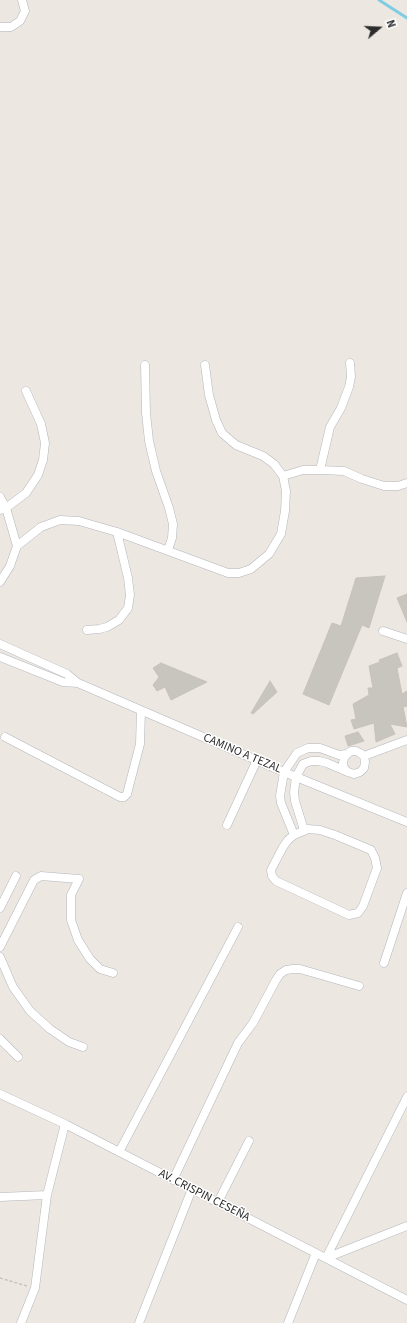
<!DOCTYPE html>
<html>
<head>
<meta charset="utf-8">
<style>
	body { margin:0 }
	#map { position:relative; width:407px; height:1323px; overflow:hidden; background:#ece7e0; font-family:"Source Sans 3",sans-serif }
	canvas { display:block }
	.north { position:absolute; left:359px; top:8px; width:40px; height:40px; -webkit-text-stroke:3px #fff; paint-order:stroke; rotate:71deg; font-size:11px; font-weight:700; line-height:16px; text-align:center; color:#2c2c2c }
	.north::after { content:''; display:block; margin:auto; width:14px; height:18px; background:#2c2c2c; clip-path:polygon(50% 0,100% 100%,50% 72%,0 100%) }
</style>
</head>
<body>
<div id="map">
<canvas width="407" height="1323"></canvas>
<div class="north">N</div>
</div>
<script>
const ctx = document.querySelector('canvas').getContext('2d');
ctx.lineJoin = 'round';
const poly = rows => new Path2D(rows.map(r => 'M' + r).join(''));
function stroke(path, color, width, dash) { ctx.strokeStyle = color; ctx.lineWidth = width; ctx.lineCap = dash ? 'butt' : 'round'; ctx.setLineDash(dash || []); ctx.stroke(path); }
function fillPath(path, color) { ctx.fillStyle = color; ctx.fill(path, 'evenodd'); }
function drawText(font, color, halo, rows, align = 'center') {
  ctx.font = font + ' "Source Sans 3",sans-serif'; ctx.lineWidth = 3; ctx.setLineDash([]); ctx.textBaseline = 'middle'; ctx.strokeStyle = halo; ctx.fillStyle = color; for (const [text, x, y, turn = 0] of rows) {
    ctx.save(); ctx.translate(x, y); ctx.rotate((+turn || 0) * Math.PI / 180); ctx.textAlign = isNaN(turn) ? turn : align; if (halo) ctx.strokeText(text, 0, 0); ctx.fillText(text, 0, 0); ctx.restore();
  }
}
const stream = poly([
	[379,0,407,18]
]);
const building = poly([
	[385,576,369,628,362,625,329,705,303,694,332,623,341,626,356,578,385,576],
	[407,594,407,622,397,598,407,594],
	[397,653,402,666,397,668,402,694,407,691,407,706,403,707,407,727,390,724,395,734,376,742,374,723,354,729,351,720,356,719,353,704,369,695,368,688,373,688,369,666,380,662,379,660,397,653],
	[161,663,207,682,171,700,165,687,157,691,153,685,159,677,153,668,161,663],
	[270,681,277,692,253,714,251,713,270,681],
	[358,732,364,741,348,746,345,736,358,732]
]);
const path = poly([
	[0,1278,27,1286]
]);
const minor = poly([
	[0,27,11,27,20,21,25,11,22,0],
	[145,365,146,413,149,441,156,471,169,508,173,524,172,538,168,550],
	[320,470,330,427,341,408,349,387,351,377,350,363],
	[283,476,303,470,320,470,344,471,362,479,384,486,398,486,407,483],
	[0,497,6,508,17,546],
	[0,510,6,508,26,493,38,475,43,460,45,443,41,424,26,391],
	[0,582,10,566,17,546,41,527,60,520,79,521,117,532,228,573,239,573,251,569,269,554,281,534,285,511,286,491,283,476,274,464,263,456,236,445,222,433,216,420,209,395,205,365],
	[87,630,99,629,107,627,119,620,128,608,130,595,128,578,117,532],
	[383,631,407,639],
	[0,644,67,674,78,683],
	[0,657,63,682,78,683,284,772,407,822],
	[5,737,120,797,124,797,127,794,140,744,141,711],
	[364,756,407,740],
	[227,825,257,760],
	[308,829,320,830,335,835,371,850,375,858,377,868,363,906,358,913,349,915,276,881,272,876,271,870,283,847,288,840,294,835,308,829],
	[304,830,295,801,294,792,296,777,303,764,311,761,319,761,327,763,348,772,354,774,360,772,364,768,365,762,364,756,360,753,356,751,351,751,347,754,344,758,343,763,344,768,348,772],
	[294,835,281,803,280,796,284,772,297,753,308,748,320,748,339,755,347,754],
	[0,908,16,876],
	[0,947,34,880,41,876,79,879,71,895,71,920,78,940,90,959,100,969,113,973],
	[0,957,13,987,30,1011,50,1029,69,1042,83,1047],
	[384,963,407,893],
	[0,1039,18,1057],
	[0,1094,65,1124,407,1300],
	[119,1152,238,927],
	[173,1180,238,1043,253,1023,276,980,280,974,286,970,293,969,300,969,359,986],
	[0,1197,47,1195],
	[218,1202,249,1141],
	[326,1258,407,1097],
	[326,1258,407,1226],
	[21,1323,35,1288,47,1195,65,1124],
	[139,1323,192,1189],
	[288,1323,316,1253]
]);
const streetNames = [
	["CAMINO A TEZAL",242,754,23],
	["AV. CRISPIN CESEÑA",204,1196,27]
];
stroke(stream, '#7fcce3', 3);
fillPath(building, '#c8c5be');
stroke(building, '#c8c2ba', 1);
stroke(minor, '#b4b6be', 9);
stroke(path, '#c4c4c4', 1.5, [3, 2]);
stroke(minor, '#fff', 8);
drawText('12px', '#2c2c2c', '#fff', streetNames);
</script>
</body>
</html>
